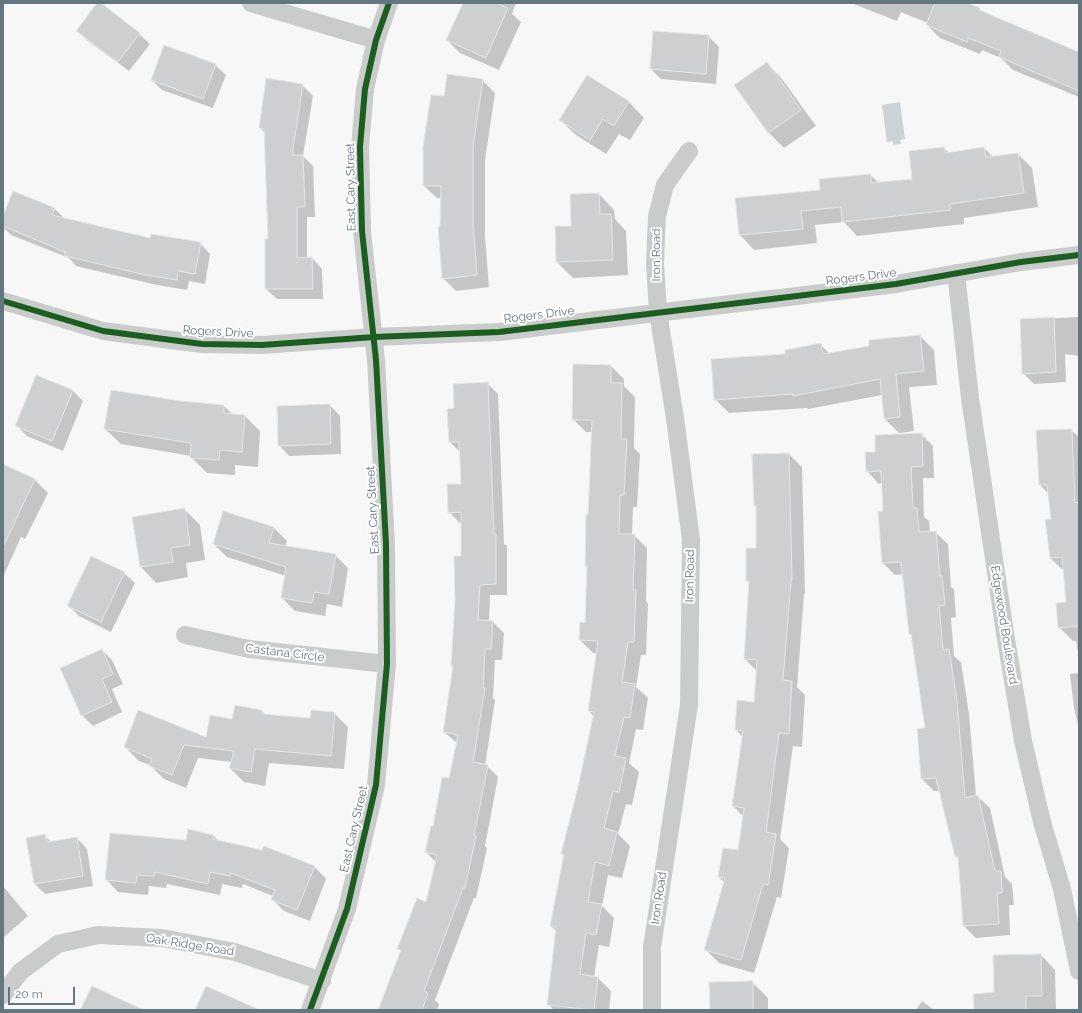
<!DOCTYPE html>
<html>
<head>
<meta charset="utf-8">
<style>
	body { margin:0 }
	#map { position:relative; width:1082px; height:1013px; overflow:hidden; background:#f7f7f7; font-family:Raleway,sans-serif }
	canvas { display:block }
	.frame { position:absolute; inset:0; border:4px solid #647680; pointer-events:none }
	.scale { position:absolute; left:8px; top:987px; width:67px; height:18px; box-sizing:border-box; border:2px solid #647680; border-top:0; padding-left:5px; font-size:12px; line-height:14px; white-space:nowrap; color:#647680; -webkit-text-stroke:3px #fff; paint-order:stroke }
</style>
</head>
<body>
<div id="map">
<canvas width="1082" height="1013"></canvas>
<div class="frame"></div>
<div class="scale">20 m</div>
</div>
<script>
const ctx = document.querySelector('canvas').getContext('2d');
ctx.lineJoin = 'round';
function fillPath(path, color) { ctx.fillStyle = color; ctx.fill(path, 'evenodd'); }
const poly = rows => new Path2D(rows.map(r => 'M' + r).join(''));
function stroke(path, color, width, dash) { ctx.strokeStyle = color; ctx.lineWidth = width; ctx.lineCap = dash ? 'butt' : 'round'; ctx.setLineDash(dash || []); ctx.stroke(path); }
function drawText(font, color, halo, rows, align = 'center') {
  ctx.font = font + ' Raleway,sans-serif'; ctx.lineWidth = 4; ctx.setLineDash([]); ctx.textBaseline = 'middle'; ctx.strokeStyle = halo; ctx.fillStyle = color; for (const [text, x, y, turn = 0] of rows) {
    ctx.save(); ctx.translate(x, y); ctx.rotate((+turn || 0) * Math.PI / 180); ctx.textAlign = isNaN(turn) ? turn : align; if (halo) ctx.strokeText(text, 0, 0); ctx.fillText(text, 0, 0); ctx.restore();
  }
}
const water = poly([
	[900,102,905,139,900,140,901,144,893,145,893,141,887,142,882,105]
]);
const shadow = poly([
	[99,3,139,34,150,44,129,71,88,41,78,31],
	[464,3,516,3,512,14,521,22,499,70,460,53,447,40],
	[851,3,966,3,980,9,985,14,1079,53,1079,97,1013,70,1001,58,982,50,980,54,940,38,927,25,928,23,901,12,897,21],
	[654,32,708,36,719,47,716,84,661,79,651,69],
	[767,63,782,79,816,126,784,148,769,133,735,85],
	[215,65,226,75,213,108,162,90,152,80],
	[588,76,629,102,644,118,630,140,619,134,606,154,576,135,560,120],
	[482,80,495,93,485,160,485,237,489,287,456,291,443,278,442,198,437,198,424,186,424,146,445,98],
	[302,85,313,96,303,156,313,166,315,217,307,217,307,258,312,258,322,269,323,299,277,299,266,289,269,240,265,133,260,128],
	[944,148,949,153,984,148,993,157,1018,154,1032,168,1038,207,964,218,964,224,857,236,844,222,815,225,817,243,754,250,740,235,736,199,821,190,870,175,879,183,913,180],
	[13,192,55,209,65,219,151,240,200,243,210,254,205,284,189,281,187,290,157,285,76,266,69,258,11,235,3,227,3,218],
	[599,194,614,210,615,219,626,231,628,275,573,278,557,262,556,227,572,227],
	[1079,317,1079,356,1065,354,1066,382,1034,384,1023,373,1021,320],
	[920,336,934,350,937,385,909,387,914,431,899,433,885,419,882,395,808,409,807,408,729,413,715,399,787,355,821,345,830,354],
	[611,366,624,379,624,386,635,397,634,448,640,454,637,507,633,507,632,535,634,535,647,548,646,601,648,604,646,655,641,655,636,687,648,698,643,730,636,729,629,763,639,772,632,805,626,804,618,834,630,846,622,878,608,875,602,906,614,918,609,947,599,945,594,977,598,978,611,991,609,1010,554,1010,548,1004,556,931,551,926,565,856,562,853,579,787,594,717,589,711,597,653,593,653,580,640,586,624,588,568,586,566,587,516,589,516,592,432,586,432,573,419],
	[37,376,73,391,83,401,63,451,27,436,17,426],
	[487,383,498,394,504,544,507,546,507,595,490,595,489,622,493,622,504,633,502,660,495,660,493,698,495,700,485,766,487,766,498,777,485,846,487,848,476,898,474,898,435,1000,439,1004,437,1010,379,1010,402,952,398,948,427,903,436,862,426,852,450,779,457,743,444,732,454,667,452,666,462,557,462,523,460,523,449,512,462,485,461,453,450,442,455,409],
	[181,402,224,406,233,415,245,416,260,431,258,467,235,465,235,475,207,473,191,457,191,456,121,444,105,429],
	[330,405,340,416,341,454,289,456,279,445],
	[1071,430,1079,437,1079,658,1076,641,1073,641,1059,627,1067,603,1064,571,1050,558,1053,520,1049,494,1040,485],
	[921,434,933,446,934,478,923,478,924,517,929,521,930,532,935,532,948,544,951,587,954,589,956,617,951,618,954,656,961,662,969,714,976,796,977,796,990,808,1005,877,1012,884,1014,905,1009,905,1010,935,976,938,964,926,960,860,956,856,940,791,934,791,922,779,918,729,927,729,912,636,910,634,904,574,895,575,883,563,879,513,884,512,882,483,879,484,867,471,876,453],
	[789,454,802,467,805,594,804,594,797,687,805,695,802,747,793,746,780,839,789,848,781,898,777,897,754,973,719,963,706,950,725,883,719,877,739,851,744,817,733,806,743,737,736,730,755,703,757,671,745,659,750,584,747,581,757,549,757,508,755,506],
	[6,466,35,480,48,493,25,539,21,537,3,577,3,472],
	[184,509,200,525,205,560,186,563,188,577,156,583,141,567,133,518],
	[273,527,287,541,285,546,335,555,348,568,342,607,327,604,325,616,295,611,282,598,286,576,227,557,214,544],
	[124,573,135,583,111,632,79,616,69,606],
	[102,650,112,660,123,684,112,689,122,712,93,726,82,715],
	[1079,673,1079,729,1074,708,1070,674],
	[236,707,262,711,266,715,311,719,334,713,348,727,344,769,269,763,265,786,244,782,230,768,232,762,198,758,186,788,164,779,150,765,139,761,125,747,207,739,233,720],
	[213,835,219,842,263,851,314,866,326,879,310,921,284,911,272,899,273,896,243,884,242,888,222,884,220,895,167,884,166,888,149,886,148,895,118,892,106,879,186,841],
	[45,836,52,843,77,838,87,849,93,886,45,894,34,883],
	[3,886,28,916,3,938],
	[1041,955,1055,970,1056,1010,975,1010],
	[752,982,768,998,768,1010,711,1010],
	[922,1001,934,1010,916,1010]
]);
const building = poly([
	[97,3,101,3,140,33,118,62,76,31,97,3],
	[463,3,496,3,508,8,486,58,446,40,463,3],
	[935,3,968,3,980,8,979,10,1079,52,1079,91,999,57,1001,51,968,38,967,42,926,25,935,3],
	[653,31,709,35,706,74,650,69,653,31],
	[164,45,216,64,203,99,151,80,164,45],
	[767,62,801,110,768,133,734,85,767,62],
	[447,74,483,79,473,147,473,224,477,275,442,279,438,227,440,226,441,186,423,186,423,146,431,95,444,96,447,74],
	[587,75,629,101,614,126,603,119,590,140,559,120,587,75],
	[266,78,303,84,292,155,303,155,305,207,297,207,297,258,312,257,313,289,265,289,265,239,268,239,264,129,259,128,266,78],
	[944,147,945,153,984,147,986,157,1018,153,1024,193,950,204,950,210,842,222,841,207,801,211,803,229,739,235,735,198,820,190,819,179,871,174,871,183,912,179,909,151,944,147],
	[13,191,55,208,52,215,150,238,151,234,201,242,195,274,178,271,177,280,146,275,65,256,65,252,3,226,3,216,13,191],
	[599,193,600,214,611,214,613,260,556,262,555,226,571,226,570,194,599,193],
	[1054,317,1056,372,1022,374,1020,319,1054,317],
	[920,335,924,371,896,374,900,417,884,419,880,379,793,396,793,394,714,400,711,359,785,354,785,350,821,343,823,354,869,346,869,340,920,335],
	[573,364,611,365,611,383,622,383,621,439,627,439,624,495,620,495,619,534,635,534,633,590,636,590,634,642,628,642,622,682,635,684,630,718,624,717,615,756,626,758,619,792,613,791,604,828,617,832,609,866,595,862,588,902,602,904,596,935,586,933,580,974,598,977,594,1010,547,1005,556,927,550,926,564,854,561,854,578,787,594,712,588,711,598,641,579,640,580,622,585,623,587,566,585,566,586,515,588,515,592,420,572,420,573,364],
	[36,375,73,390,52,441,15,426,36,375],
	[488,382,494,534,496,534,496,584,480,585,478,620,493,621,491,649,485,649,483,688,485,688,473,762,488,765,474,835,476,836,465,888,463,888,424,991,428,993,422,1010,378,1010,401,950,397,949,417,898,426,902,437,855,425,852,431,826,433,826,442,777,449,778,458,735,443,732,453,666,451,666,455,600,454,556,461,556,461,512,448,513,447,484,461,484,459,442,449,442,447,409,454,408,453,384,488,382],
	[111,390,181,401,224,405,224,413,245,415,242,452,220,450,219,460,190,458,191,443,104,429,111,390],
	[330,404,331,444,278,446,277,406,330,404],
	[1072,429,1075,503,1079,502,1079,626,1058,628,1056,603,1066,602,1062,557,1050,558,1045,520,1051,519,1047,485,1039,485,1036,430,1072,429],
	[922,433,923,466,911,467,913,508,917,508,919,532,936,531,940,576,942,576,945,605,939,606,943,650,949,649,957,701,965,798,978,795,995,871,1001,871,1002,893,997,893,999,924,963,926,958,856,955,857,936,778,921,779,917,729,925,728,911,634,909,635,901,562,882,563,878,512,883,511,881,471,866,472,865,452,875,452,875,435,922,433],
	[789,453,792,580,791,580,783,680,792,681,789,734,779,733,766,832,776,834,768,885,763,884,741,960,704,950,725,878,718,877,723,848,738,850,744,808,732,806,743,731,735,730,737,700,754,702,757,660,744,659,749,581,746,581,746,548,756,548,756,506,754,506,752,454,789,453],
	[3,464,35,479,3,547,3,464],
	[185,508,190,545,171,548,173,562,140,567,132,517,185,508],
	[223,511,274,527,269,543,336,554,329,594,314,592,312,603,281,598,286,567,213,544,223,511],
	[91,556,125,572,101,622,67,606,91,556],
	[102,649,113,674,102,679,112,702,81,716,60,668,102,649],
	[235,705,262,710,262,714,310,718,311,710,335,712,331,756,255,749,251,772,229,768,234,751,184,745,172,775,149,766,152,759,124,747,138,710,206,737,210,715,232,719,235,705],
	[188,829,213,835,213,839,262,850,264,846,315,866,297,910,271,900,275,890,231,873,230,876,210,872,208,884,155,872,154,876,137,875,136,883,105,880,110,833,186,840,188,829],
	[45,834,47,842,77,837,83,876,34,884,26,838,45,834],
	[1041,954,1042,996,1026,996,1026,1010,974,1010,973,994,994,992,993,955,1041,954],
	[753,981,753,1010,710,1010,709,982,753,981],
	[92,986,144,1010,80,1010,92,986],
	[206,986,260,1010,195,1010,206,986]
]);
const street = poly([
	[251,3,376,40],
	[956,273,970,398,1005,633,1023,741,1042,822,1062,889,1079,971],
	[3,301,103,331,202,344,262,345,374,337,499,332,896,284,1021,262,1079,255],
	[185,635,249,649,387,664],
	[3,995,20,972,58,944,98,935,162,938,235,952,322,981],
	[310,1010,347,909,376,785,387,664,386,544,376,360,362,231,360,147,365,89,376,40,389,3],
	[652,1010,652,947,689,705,691,540,675,418,658,312,655,263,657,216,665,185,689,151]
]);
const cycleway = poly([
	[3,301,103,331,202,344,262,345,374,337,499,332,896,284,1021,262,1079,255],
	[310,1010,347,909,376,785,387,664,386,544,376,360,362,231,360,147,365,89,376,40,389,3]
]);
const streetNames = [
	["East Cary Street",351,187,-91],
	["Iron Road",656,255,-90],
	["Rogers Drive",861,277,-7],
	["Rogers Drive",539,315,-7],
	["Rogers Drive",218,332,3],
	["East Cary Street",373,510,-93],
	["Iron Road",690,576,-89],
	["Edgewood Boulevard",1004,625,81],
	["Castana Circle",285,653,7],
	["East Cary Street",354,829,-77],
	["Iron Road",659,898,-82],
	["Oak Ridge Road",190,945,9]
];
fillPath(water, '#cad4d6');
fillPath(shadow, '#0003');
fillPath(building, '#cdcfd0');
stroke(building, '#e6e6e6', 1);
stroke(street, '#cacccc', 18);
stroke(cycleway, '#1b5e20', 6);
drawText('12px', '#647680', '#fff', streetNames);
</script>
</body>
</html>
